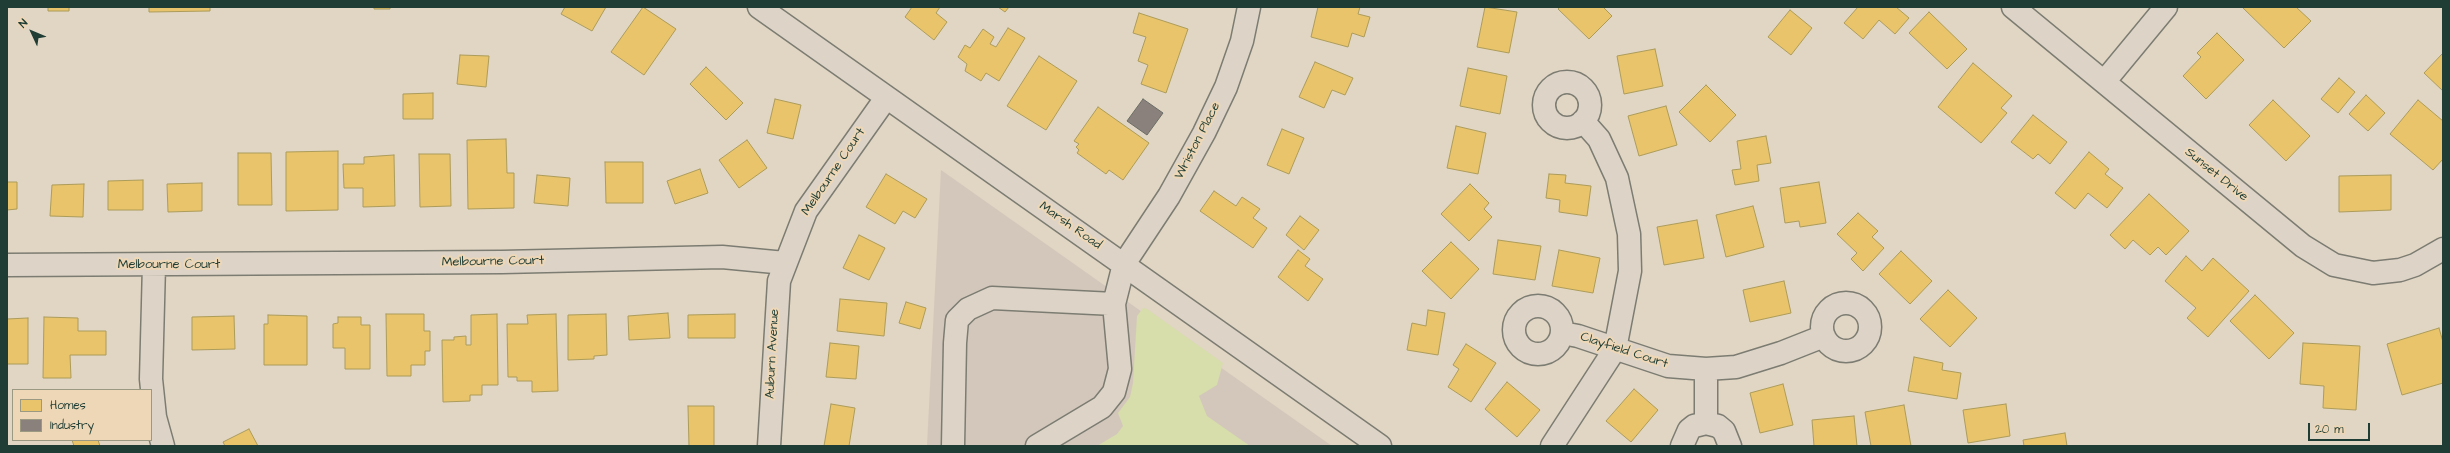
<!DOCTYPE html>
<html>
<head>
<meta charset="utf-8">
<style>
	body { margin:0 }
	#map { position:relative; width:2450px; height:453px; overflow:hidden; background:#e1d5c3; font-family:"Architects Daughter",sans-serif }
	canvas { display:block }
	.frame { position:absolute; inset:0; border:8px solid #1f3d34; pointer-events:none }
	.legend { position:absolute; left:12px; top:389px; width:140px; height:52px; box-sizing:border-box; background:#eed7b6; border:1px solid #9b9982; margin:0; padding:5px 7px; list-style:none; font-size:12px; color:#1f3d34 }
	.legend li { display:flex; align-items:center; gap:8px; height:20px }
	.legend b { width:20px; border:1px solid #9b9982 }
	.north { position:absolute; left:12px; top:12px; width:40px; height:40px; -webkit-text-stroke:3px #eed7b6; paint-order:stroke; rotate:314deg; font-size:11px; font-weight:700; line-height:16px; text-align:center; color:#1f3d34 }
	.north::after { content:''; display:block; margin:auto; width:14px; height:18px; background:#1f3d34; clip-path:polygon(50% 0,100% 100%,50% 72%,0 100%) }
	.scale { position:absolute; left:2308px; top:423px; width:62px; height:18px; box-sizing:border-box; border:2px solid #1f3d34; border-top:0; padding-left:5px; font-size:12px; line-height:14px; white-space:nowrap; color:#1f3d34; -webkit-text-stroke:3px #eed7b6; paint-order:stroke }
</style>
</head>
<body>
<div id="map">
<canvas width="2450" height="453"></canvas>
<div class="frame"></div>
<ul class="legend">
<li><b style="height:11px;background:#e9c46a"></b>Homes</li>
<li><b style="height:11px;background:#8a817c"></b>Industry</li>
</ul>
<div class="north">N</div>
<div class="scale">20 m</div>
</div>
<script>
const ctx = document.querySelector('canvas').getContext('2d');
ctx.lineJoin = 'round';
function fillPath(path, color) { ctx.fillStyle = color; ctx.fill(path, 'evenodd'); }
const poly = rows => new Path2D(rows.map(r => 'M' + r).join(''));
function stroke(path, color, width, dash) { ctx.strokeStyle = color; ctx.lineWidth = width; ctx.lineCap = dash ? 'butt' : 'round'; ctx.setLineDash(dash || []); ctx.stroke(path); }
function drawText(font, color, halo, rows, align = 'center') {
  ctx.font = font + ' "Architects Daughter",sans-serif'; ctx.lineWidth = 4; ctx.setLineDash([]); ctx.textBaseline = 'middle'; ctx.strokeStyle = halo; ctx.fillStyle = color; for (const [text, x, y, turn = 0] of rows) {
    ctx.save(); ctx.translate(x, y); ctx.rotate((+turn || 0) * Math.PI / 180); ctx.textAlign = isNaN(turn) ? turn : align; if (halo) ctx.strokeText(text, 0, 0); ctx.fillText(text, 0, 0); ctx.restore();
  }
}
const built = poly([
	[941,170,1332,446,927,446]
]);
const green = poly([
	[1143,308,1147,309,1223,363,1217,385,1199,396,1207,416,1250,446,1097,446,1117,434,1123,426,1118,413,1130,397,1133,383,1137,316]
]);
const homes = poly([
	[48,7,69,7,69,11,48,11,48,7],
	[149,7,210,7,210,11,149,12,149,7],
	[374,7,390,7,390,9,374,9,374,7],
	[565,7,606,7,592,31,561,14,565,7],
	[643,7,676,29,644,75,611,52,643,7],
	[912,7,940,7,936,13,947,22,934,40,905,17,912,7],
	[998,7,1009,7,1005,12,998,7],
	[1318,7,1360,7,1358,14,1370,17,1364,37,1352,33,1348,47,1311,37,1318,7],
	[1485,7,1517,12,1509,53,1477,47,1485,7],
	[1560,7,1603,7,1612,16,1589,39,1558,9,1560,7],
	[1858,7,1896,7,1909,18,1895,34,1879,20,1863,39,1844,23,1858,7],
	[2242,7,2296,7,2311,21,2284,48,2242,7],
	[1790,10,1812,28,1791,55,1768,37,1790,10],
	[1929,12,1967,49,1947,69,1909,33,1929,12],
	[1139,13,1188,29,1166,93,1141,84,1148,65,1138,61,1146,37,1133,33,1139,13],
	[1008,28,1025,38,999,81,986,73,981,81,965,71,967,64,958,57,965,45,970,48,983,29,994,37,990,44,996,47,1008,28],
	[2217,33,2244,60,2206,99,2183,76,2201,57,2197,53,2217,33],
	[1655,49,1663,86,1624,94,1617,56,1655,49],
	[2443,53,2443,91,2424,73,2443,53],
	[460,55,489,56,486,87,457,84,460,55],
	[1039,56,1077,81,1046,130,1007,106,1039,56],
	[1315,62,1353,78,1345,95,1332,90,1324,108,1299,97,1315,62],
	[1973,63,2012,96,2001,108,2007,113,1981,143,1938,107,1973,63],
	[706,67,743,103,726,120,690,84,706,67],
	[1468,68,1507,76,1500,114,1460,106,1468,68],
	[2339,78,2355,92,2338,113,2321,99,2339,78],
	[1706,85,1736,115,1710,142,1679,112,1706,85],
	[433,93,433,119,403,119,403,94,433,93],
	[2366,95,2385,113,2368,131,2349,114,2366,95],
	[775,99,801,105,793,139,767,133,775,99],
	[2273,100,2310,136,2286,161,2249,125,2273,100],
	[2418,100,2443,121,2443,159,2433,170,2390,134,2418,100],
	[1666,106,1677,145,1639,156,1628,116,1666,106],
	[1098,107,1149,143,1123,180,1109,170,1106,174,1077,153,1079,150,1076,147,1079,144,1074,141,1098,107],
	[2033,115,2067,142,2050,164,2038,154,2033,159,2011,142,2033,115],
	[1456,126,1486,133,1478,174,1447,168,1456,126],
	[1282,129,1304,138,1289,174,1267,165,1282,129],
	[1766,136,1771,163,1757,165,1759,181,1735,185,1732,170,1741,169,1737,141,1766,136],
	[506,139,507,173,514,173,514,208,468,209,467,140,506,139],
	[747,140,767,168,739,188,719,160,747,140],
	[338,151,338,210,286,211,286,152,338,151],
	[2089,152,2109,169,2105,174,2123,188,2107,208,2088,193,2075,209,2055,193,2089,152],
	[238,153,271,153,272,205,238,205,238,153],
	[419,154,450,154,451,206,420,207,419,154],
	[394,155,395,206,363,207,363,188,344,188,343,164,364,164,364,157,394,155],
	[605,162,643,162,643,203,606,203,605,162],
	[700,169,708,193,675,204,667,181,700,169],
	[886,174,927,199,915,218,903,211,895,224,866,207,886,174],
	[1549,174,1566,175,1565,183,1591,186,1587,216,1559,212,1560,200,1546,198,1549,174],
	[537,175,570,178,568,206,534,203,537,175],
	[2391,175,2391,210,2339,212,2339,176,2391,175],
	[143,180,143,210,108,210,108,181,143,180],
	[7,182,17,182,17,209,7,210,7,182],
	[1819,182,1826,223,1800,227,1799,221,1785,223,1780,188,1819,182],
	[202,183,202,211,168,212,167,184,202,183],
	[84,184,83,217,50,216,52,185,84,184],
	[1470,184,1489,203,1484,209,1492,217,1469,241,1441,214,1470,184],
	[1214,191,1236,206,1242,197,1260,209,1253,218,1267,228,1253,248,1200,211,1214,191],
	[2149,194,2189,231,2166,255,2158,247,2150,255,2133,240,2125,249,2110,235,2149,194],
	[1753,206,1764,247,1726,257,1716,215,1753,206],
	[1858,213,1878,231,1872,237,1884,248,1863,271,1851,259,1857,253,1837,234,1858,213],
	[1300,216,1319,230,1304,250,1286,235,1300,216],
	[1697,220,1704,258,1664,265,1657,227,1697,220],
	[859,235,885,248,869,280,843,268,859,235],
	[1498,240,1541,246,1535,280,1493,274,1498,240],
	[1451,242,1479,269,1451,299,1422,271,1451,242],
	[1298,250,1310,259,1305,266,1323,279,1308,301,1278,277,1298,250],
	[1559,250,1600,258,1593,293,1552,286,1559,250],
	[1901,251,1932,281,1910,304,1879,274,1901,251],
	[2186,256,2202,271,2213,258,2249,291,2208,337,2187,318,2196,308,2165,281,2186,256],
	[1784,281,1791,313,1750,322,1743,290,1784,281],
	[1948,290,1977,318,1950,347,1920,319,1948,290],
	[2255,295,2294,333,2269,359,2230,321,2255,295],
	[840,299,887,303,884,336,837,331,840,299],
	[906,302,926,308,920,329,899,323,906,302],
	[1428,310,1445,313,1438,355,1407,350,1412,323,1426,326,1428,310],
	[668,313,670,338,629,340,628,316,668,313],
	[386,314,424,314,424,331,430,331,430,351,425,351,425,365,411,365,411,376,387,376,386,314],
	[497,314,498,385,482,385,482,395,470,395,470,401,443,402,442,340,454,340,454,337,466,336,466,345,471,345,471,315,497,314],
	[556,314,558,391,532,392,532,381,517,381,517,377,508,377,507,324,528,324,527,315,556,314],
	[606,314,607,355,594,356,594,359,568,360,568,315,606,314],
	[735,314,735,338,688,338,688,315,735,314],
	[268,315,307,316,307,365,264,365,264,324,268,324,268,315],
	[234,316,235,349,192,350,192,317,234,316],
	[44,317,78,318,78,331,106,331,106,355,70,355,71,378,43,378,44,317],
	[338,317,361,317,361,325,370,325,370,369,345,369,345,348,333,348,333,324,338,323,338,317],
	[28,318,28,364,7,364,7,319,28,318],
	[2439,328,2443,342,2443,383,2402,395,2387,344,2439,328],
	[830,343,859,346,856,379,826,377,830,343],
	[2303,343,2360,346,2356,410,2323,408,2324,386,2300,384,2303,343],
	[1466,344,1496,363,1471,402,1448,387,1459,369,1453,365,1466,344],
	[1914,357,1943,363,1942,370,1961,373,1957,399,1908,391,1914,357],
	[1507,382,1540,410,1517,437,1485,409,1507,382],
	[1783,384,1793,425,1760,433,1750,393,1783,384],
	[1634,389,1658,410,1631,442,1606,421,1634,389],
	[831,404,855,408,849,446,824,446,831,404],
	[2006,404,2010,436,1968,443,1963,410,2006,404],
	[1904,405,1911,446,1871,446,1865,412,1904,405],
	[688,406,714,406,714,446,689,446,688,406],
	[1854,416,1857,446,1814,446,1812,420,1854,416],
	[249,429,258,446,225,446,223,442,249,429],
	[2065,433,2067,446,2024,446,2023,440,2065,433],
	[72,440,98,440,100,446,74,446,72,440]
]);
const industry = poly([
	[1143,99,1163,113,1147,135,1127,121,1143,99]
]);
const minor = poly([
	[759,7,1380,446],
	[2013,7,2303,246,2334,265,2373,273,2400,270,2415,265,2443,249],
	'1544 105a23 23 0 1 1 46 0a23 23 0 1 1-46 0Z',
	[2104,82,2166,7],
	[7,265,502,262,722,257,785,263],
	[154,265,151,379,155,417,163,446],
	'1822 327a24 24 0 1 1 48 0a24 24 0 1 1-48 0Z',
	'1514 330a24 24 0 1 1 48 0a24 24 0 1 1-48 0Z',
	[1562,333,1578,336,1668,366,1706,369,1736,367,1781,353,1824,336],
	[1706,423,1706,369],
	[769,446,779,281,806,211,886,98],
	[953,446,955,343,957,320,968,309,992,298,1114,304],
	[1037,446,1102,407,1114,392,1120,369,1114,304,1124,264,1169,196,1204,133,1226,87,1242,41,1249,7],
	[1552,446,1615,349,1630,271,1629,234,1617,178,1599,139,1583,121],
	[1682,446,1689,430,1694,426,1706,423,1718,426,1724,431,1730,446]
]);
const streetNames = [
	["Wriston Place",1198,141,-63],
	["Melbourne Court",834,172,-56],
	["Sunset Drive",2216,175,39],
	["Marsh Road",1070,226,35],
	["Melbourne Court",493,262,-1],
	["Melbourne Court",169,265],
	["Clayfield Court",1624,351,18],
	["Auburn Avenue",773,354,-87]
];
fillPath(built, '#d3c7bb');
fillPath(green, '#d7ddab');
fillPath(homes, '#e9c46a');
stroke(homes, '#ac9c5a', 1);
fillPath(industry, '#8a817c');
stroke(industry, '#6a6d66', 1);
stroke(minor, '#7c7c72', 25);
stroke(minor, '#ddd4c7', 22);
drawText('13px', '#1f3d34', '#eed7b6', streetNames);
</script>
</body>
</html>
